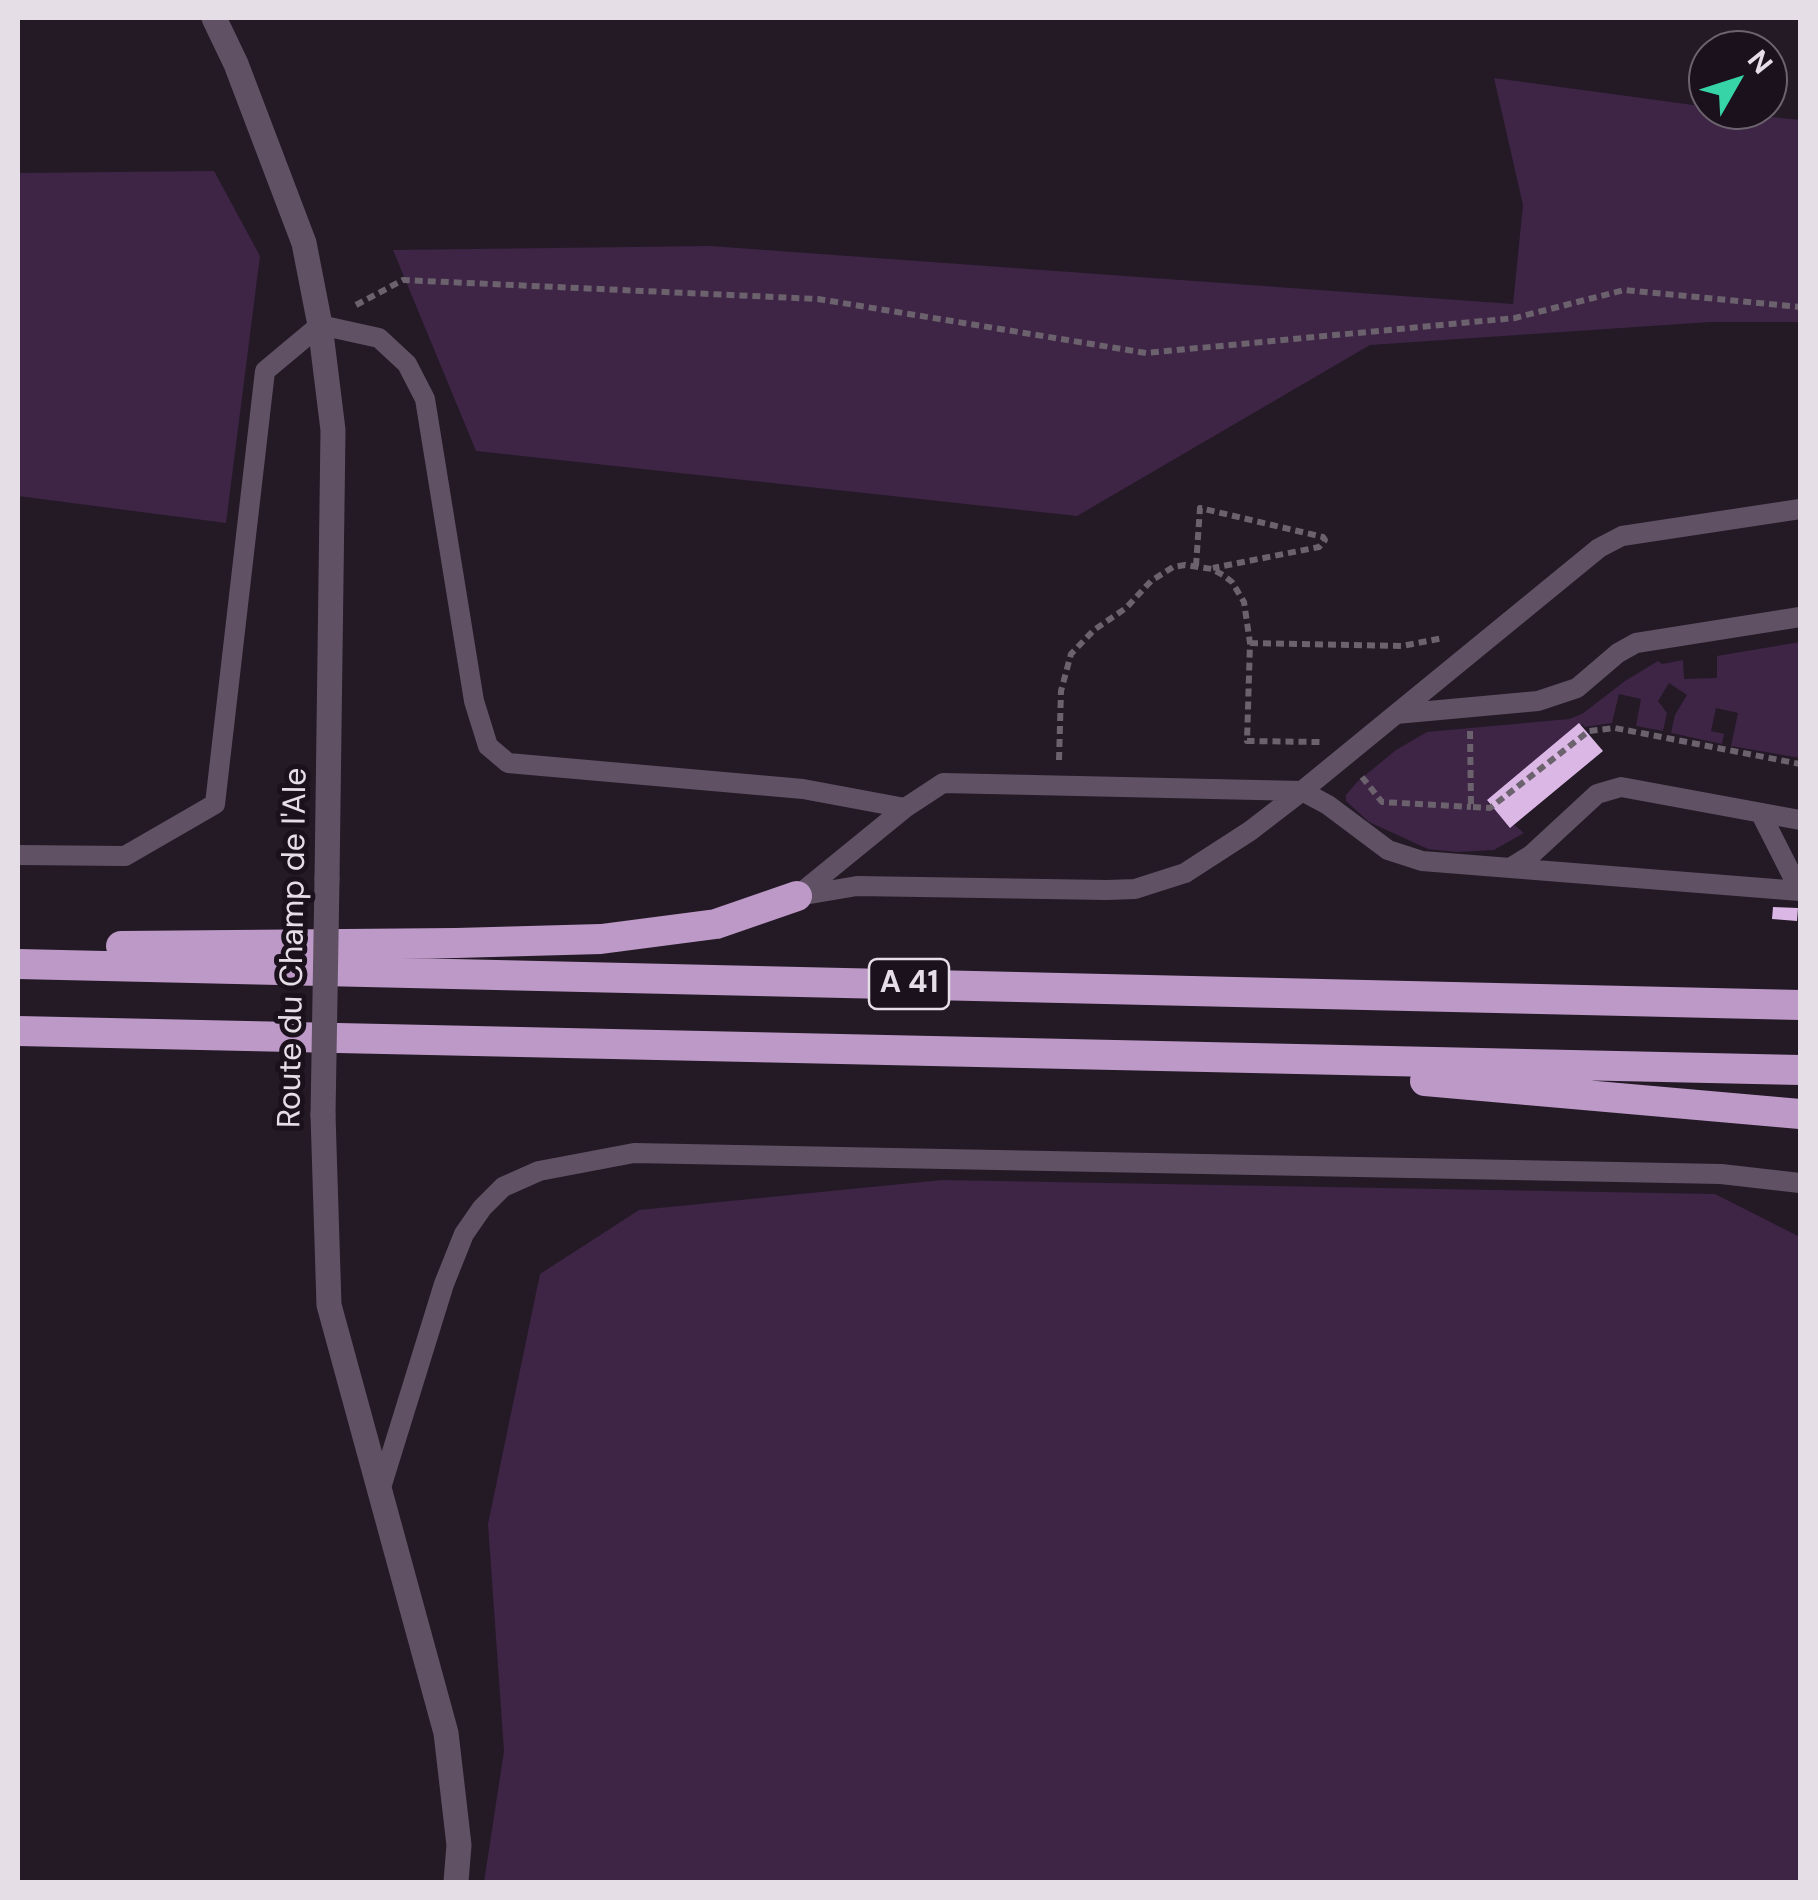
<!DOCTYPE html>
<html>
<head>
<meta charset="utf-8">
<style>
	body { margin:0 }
	#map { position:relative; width:1818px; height:1900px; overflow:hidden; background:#231a26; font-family:"DM Sans",sans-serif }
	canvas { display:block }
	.frame { position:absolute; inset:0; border:20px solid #e5dee7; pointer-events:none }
	.north { position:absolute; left:1688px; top:30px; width:100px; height:100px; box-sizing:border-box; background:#1a111c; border:2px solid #6b636d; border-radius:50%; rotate:51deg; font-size:28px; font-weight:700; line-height:40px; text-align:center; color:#e5dee7 }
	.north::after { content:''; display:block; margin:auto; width:35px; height:45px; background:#36d4a7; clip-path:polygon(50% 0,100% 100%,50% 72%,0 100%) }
</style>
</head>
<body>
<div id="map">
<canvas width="1818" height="1900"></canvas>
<div class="frame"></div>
<div class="north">N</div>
</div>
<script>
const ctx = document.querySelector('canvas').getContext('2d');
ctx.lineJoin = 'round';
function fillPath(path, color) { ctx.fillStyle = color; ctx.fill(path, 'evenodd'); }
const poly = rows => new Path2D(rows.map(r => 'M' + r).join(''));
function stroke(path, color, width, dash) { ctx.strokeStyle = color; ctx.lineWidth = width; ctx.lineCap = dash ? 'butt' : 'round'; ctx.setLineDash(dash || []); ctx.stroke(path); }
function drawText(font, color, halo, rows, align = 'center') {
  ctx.font = font + ' "DM Sans",sans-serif'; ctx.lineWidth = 10; ctx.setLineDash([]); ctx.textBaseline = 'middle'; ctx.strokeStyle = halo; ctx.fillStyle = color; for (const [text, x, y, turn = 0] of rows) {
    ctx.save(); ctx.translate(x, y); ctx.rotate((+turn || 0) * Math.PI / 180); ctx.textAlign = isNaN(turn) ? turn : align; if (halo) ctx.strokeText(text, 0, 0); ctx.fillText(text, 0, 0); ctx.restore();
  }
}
const green = poly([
	[1494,78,1708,107,1708,110,1800,120,1800,322,1710,322,1370,345,1077,516,476,451,393,250,710,246,1513,304,1523,205],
	[214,171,260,256,226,523,18,496,18,173],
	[1800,642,1800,758,1731,746,1738,713,1716,708,1711,731,1724,734,1722,744,1671,733,1675,715,1687,695,1669,683,1658,701,1667,713,1663,731,1636,726,1641,699,1619,694,1612,723,1585,727,1582,724,1488,803,1524,833,1494,850,1457,852,1428,849,1369,822,1346,801,1346,795,1357,782,1396,750,1427,732,1569,719,1582,714,1625,681,1658,661,1662,664,1683,660,1684,679,1717,678,1717,656],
	[942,1180,1715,1194,1800,1237,1800,1882,484,1882,504,1751,488,1524,540,1274,639,1210]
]);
const building = poly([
	[1579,723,1603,751,1510,828,1487,800],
	[1773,907,1798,908,1797,921,1772,919]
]);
const path = poly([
	[356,305,403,280,818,299,1146,353,1515,318,1624,290,1800,307],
	[1196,566,1200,508,1323,537,1325,540,1319,547,1213,568],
	[1250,643,1402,646,1443,638],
	[1470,731,1471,807,1490,808,1589,731,1615,728,1800,764],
	[1059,760,1061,691,1071,654,1094,630,1126,608,1151,581,1173,567,1185,565,1212,569,1223,575,1232,582,1244,602,1250,643,1247,741,1320,742],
	[1362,777,1382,802,1471,807]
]);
const service = poly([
	[1396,714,1538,701,1577,688,1618,653,1636,643,1800,617],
	[18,855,125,856,215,804,265,371,320,325,379,338,407,364,425,399,474,701,488,746,508,763,803,789,905,808],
	[1510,868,1531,855,1597,794,1621,787,1800,820],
	[804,895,857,886,1107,890,1135,889,1185,873,1250,831,1302,791,1599,548,1622,536,1800,509],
	[797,896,905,808,943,783,1302,791,1328,805,1388,850,1422,861,1800,891,1761,814],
	[379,1494,444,1284,464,1234,482,1208,503,1187,539,1171,634,1153,1721,1174,1800,1183]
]);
const tertiary = poly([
	[214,18,236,64,304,243,320,325,333,430,327,879],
	[323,1115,329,1305,446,1733,459,1845,456,1882]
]);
const motorway = poly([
	[121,946,456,943,601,939,716,924,797,896],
	[18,964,1800,1005],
	[18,1031,1800,1070],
	[1425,1081,1800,1114]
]);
const tertiaryBridge = poly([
	[323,1115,327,879]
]);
const shields = [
	[909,984,80]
];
const shieldNames = [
	["A 41",909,984]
];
const streetNames = [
	["Route du Champ de l'Ale",294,948,-89]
];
fillPath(green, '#3e2445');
fillPath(building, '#dbb7e6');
stroke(path, '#6b626d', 6, [8, 5]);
stroke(service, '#605264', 20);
stroke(tertiary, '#605264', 25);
stroke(motorway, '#bd99c7', 30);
stroke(tertiaryBridge, '#605264', 25);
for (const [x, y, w] of shields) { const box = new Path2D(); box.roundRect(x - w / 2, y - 25, w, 50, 8); ctx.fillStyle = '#1a111c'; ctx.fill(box); stroke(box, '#e5dee7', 2.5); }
drawText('bold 30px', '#e5dee7', null, shieldNames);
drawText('32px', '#e5dee7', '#1a111c', streetNames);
</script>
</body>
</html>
